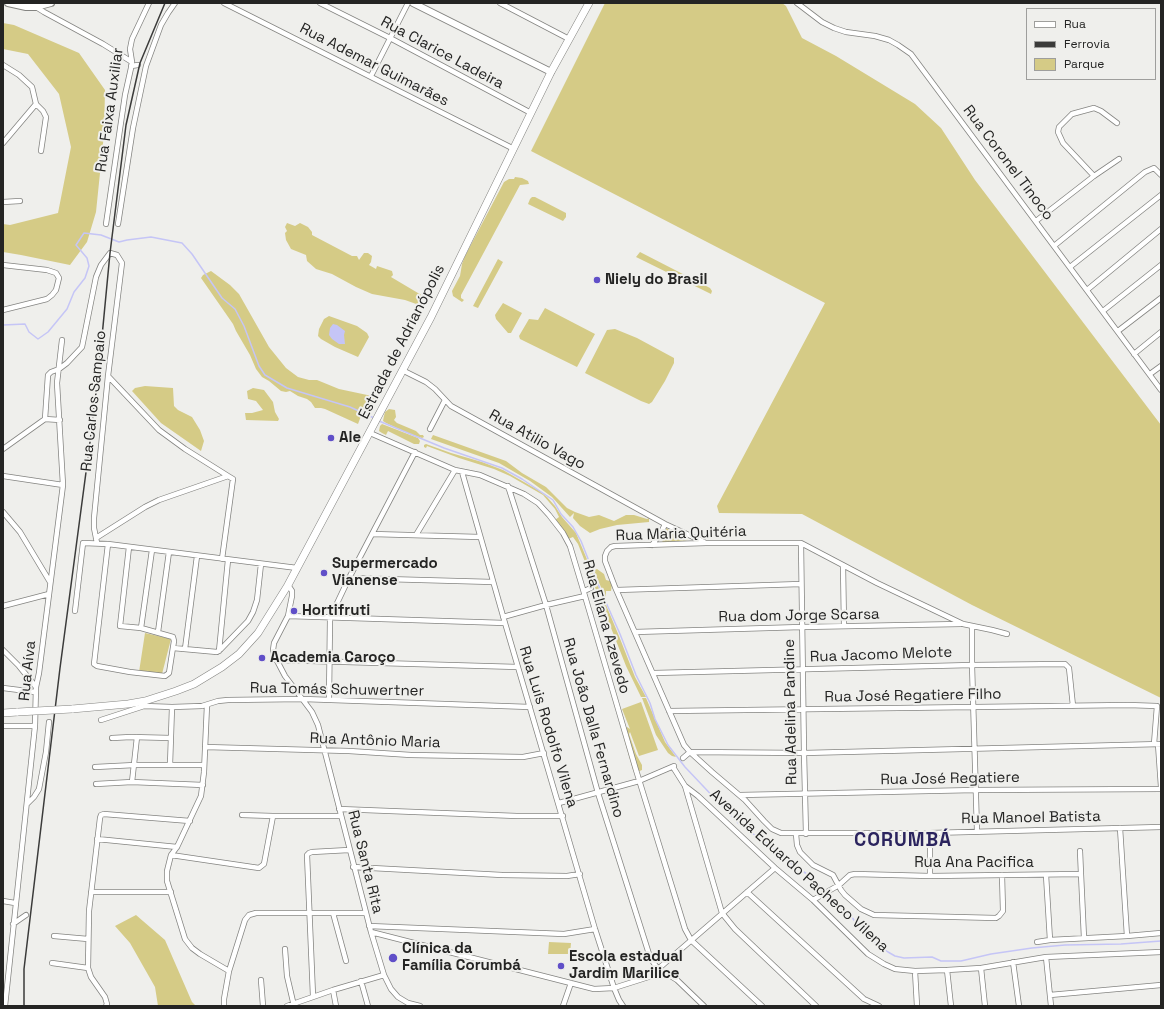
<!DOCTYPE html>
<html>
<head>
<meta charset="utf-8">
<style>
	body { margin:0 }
	#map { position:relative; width:1164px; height:1009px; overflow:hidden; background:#efefec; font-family:"Space Grotesk",sans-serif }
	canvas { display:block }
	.frame { position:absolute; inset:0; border:4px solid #242423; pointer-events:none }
	.legend { position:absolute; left:1026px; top:8px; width:130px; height:72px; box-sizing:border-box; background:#efefec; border:1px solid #9e9e9c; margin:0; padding:5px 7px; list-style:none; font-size:12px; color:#242423 }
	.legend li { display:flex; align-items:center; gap:8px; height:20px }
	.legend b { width:20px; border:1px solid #9e9e9c }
</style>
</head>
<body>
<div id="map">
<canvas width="1164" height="1009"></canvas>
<div class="frame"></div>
<ul class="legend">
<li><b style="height:5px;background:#fff"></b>Rua</li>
<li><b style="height:5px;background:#3b3b3a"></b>Ferrovia</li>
<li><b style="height:11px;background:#d5cb86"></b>Parque</li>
</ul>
</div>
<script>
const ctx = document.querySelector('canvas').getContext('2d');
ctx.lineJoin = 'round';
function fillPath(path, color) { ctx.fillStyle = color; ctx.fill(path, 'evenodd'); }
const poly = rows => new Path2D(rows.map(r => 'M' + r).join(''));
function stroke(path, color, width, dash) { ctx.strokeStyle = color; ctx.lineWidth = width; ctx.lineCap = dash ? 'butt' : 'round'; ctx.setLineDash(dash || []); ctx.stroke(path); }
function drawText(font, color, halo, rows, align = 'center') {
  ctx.font = font + ' "Space Grotesk",sans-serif'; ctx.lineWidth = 4; ctx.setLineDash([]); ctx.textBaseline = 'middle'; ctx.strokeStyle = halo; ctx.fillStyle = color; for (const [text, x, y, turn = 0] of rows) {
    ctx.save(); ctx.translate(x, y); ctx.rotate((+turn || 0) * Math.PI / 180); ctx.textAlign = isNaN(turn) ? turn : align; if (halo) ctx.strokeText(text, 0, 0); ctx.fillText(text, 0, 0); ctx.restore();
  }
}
const green = poly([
	[605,3,782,3,786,6,802,38,836,56,915,104,941,128,975,180,1161,425,1161,698,972,605,802,514,719,513,717,506,825,303,531,151],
	[3,23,14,25,79,53,105,90,104,134,96,212,87,242,70,265,21,255,3,252,3,224,10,225,58,213,71,147,59,94,28,54,3,49],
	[515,177,522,178,528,181,529,184,520,185,461,295,461,298,464,300,462,302,453,296,452,291,460,276,462,264,465,256,504,182,509,179,514,179],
	[532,197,535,197,566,213,566,217,563,221,528,204,530,199],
	[287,223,295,226,300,223,308,227,312,232,312,235,352,256,357,256,359,260,364,253,368,253,372,256,371,262,369,265,376,269,377,266,392,271,393,275,391,277,423,296,419,305,405,300,372,294,356,287,332,274,316,269,307,261,306,255,291,249,286,240,285,233,287,231,285,227],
	[640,252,710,288,712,291,711,294,636,257],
	[498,259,503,262,478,308,473,306],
	[211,271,230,285,239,294,269,347,286,368,298,377,309,380,317,380,339,389,372,396,375,400,370,418,361,416,358,424,325,409,321,408,315,408,311,402,307,399,298,396,290,391,286,392,281,391,269,381,262,377,256,369,250,355,236,331,233,324,201,278,203,275],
	[503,303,522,313,511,333,508,333,496,319,495,315],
	[545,308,595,334,577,367,520,339,519,336,529,319,538,320],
	[329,316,357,326,367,333,369,337,358,357,335,347,321,339,318,336,319,329,324,319],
	[615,329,637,338,674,358,674,363,665,381,652,402,649,404,641,401,585,373,607,330],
	[145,386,173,388,174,406,178,410,192,417,200,430,204,441,201,451,161,423,132,391,135,388],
	[253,388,264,390,273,402,275,412,279,419,278,421,246,420,245,413,252,413,263,410,256,401,248,399,247,391],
	[389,409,395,410,396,417,394,420,397,423,416,431,420,435,423,435,424,437,422,438,410,434,386,423,383,421,384,416,385,412],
	[382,424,418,438,420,441,419,444,414,444,388,431,386,435,382,433,379,431,380,426],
	[433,435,506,461,522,473,546,487,567,508,575,512,589,517,599,515,614,521,626,515,634,515,647,519,649,518,649,522,617,525,600,529,590,533,580,526,573,518,574,513,570,517,552,497,530,481,499,463,431,439],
	[426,444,451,453,482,462,503,470,538,490,547,497,555,506,562,517,576,533,619,636,635,677,646,697,641,697,626,666,578,544,573,537,568,539,555,520,559,517,555,509,543,495,510,476,494,469,459,458,427,446,426,448,424,447,424,445],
	[666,528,688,540,662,543],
	[597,569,604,574,606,580,610,581,612,584,611,591,606,591,606,599,595,573,595,570],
	[145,633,171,639,162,674,139,672],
	[642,698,646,698,665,742,676,757,672,756,668,753,656,735],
	[641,702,658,750,639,756,630,732,629,734,636,754,642,765,642,770,635,773,633,770,624,738,623,733,625,729,627,727,630,729,622,709],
	[136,915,165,940,192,1002,196,1006,158,1006,155,987,130,943,115,926],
	[549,942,571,943,570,954,548,954]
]);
const water = poly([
	[333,324,337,325,345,331,344,335,345,344,339,344,332,339,329,335,330,328]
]);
const stream = poly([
	[3,325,25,324,29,332,38,339,48,332,67,309,74,292,85,278,89,266,87,258,76,245,84,233,101,235,119,242,127,240,151,237,182,243,192,254,222,298,235,309,244,326,259,366,265,375,287,388,350,407,374,418],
	[379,421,444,448,502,468,522,479,553,500,561,514,573,527,581,541,600,589,620,634,636,675,650,703,655,719,668,745,685,767,739,824,779,852,787,861,810,876,820,886,824,892],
	[826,895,851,916,865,935,888,952,895,956,904,958,932,957,941,961,961,961,991,954,1032,948,1065,945,1121,944,1161,941]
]);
const minor = poly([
	[36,3,36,7,44,12,103,44,132,62],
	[224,3,514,149],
	[320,3,390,38,531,113],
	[500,3,569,39],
	[797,3,822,22,834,28,846,32,875,36,889,40,898,45,911,54,1161,390],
	[3,65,19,75,32,87,36,104],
	[131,66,138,65],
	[371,76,408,3],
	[36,104,43,111,46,117,41,151],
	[3,143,36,104],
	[1094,176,1063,143,1058,132,1059,127,1072,114,1094,108,1101,111,1117,123],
	[3,202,20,201],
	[1036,221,1094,176,1119,159],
	[106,224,125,95,131,68,132,62,130,49,132,39,149,3],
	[118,224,133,128,146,66,161,25,168,13,175,3],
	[1054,246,1145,172,1154,168,1161,175],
	[3,265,47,270,56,273,59,278,56,290,52,295,47,299,3,310],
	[1070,267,1161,195],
	[1087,290,1161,229],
	[1103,311,1161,265],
	[1118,331,1161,298],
	[1134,354,1161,332],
	[402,370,426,382,435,389,451,406,665,524,704,542],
	[1150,374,1161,366],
	[45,419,48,375,51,372,59,369,67,363,82,347,96,277,101,265,110,253,117,255,122,263,108,376,94,518,94,528,97,543],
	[430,429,445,400],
	[370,433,455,470,480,475,524,494,538,503,549,515,563,533,570,546,582,586,636,770,685,929,691,940,762,1006],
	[3,449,45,419,60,420],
	[462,472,505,623,595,929,614,988,619,1000,623,1006],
	[3,476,63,485],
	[508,486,546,605,598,793,649,954,653,962,661,973],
	[3,512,20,532,50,582],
	[372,534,480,537],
	[416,535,455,470],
	[96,538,145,507,159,500,228,476,185,449,159,430,108,376],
	[801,543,804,753,806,834],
	[108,544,94,664,97,666,130,672,165,676,169,673,174,641,173,637,141,628,120,626,129,547],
	[652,545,661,533,665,524],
	[222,559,233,479,228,476],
	[843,565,844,626],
	[349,578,493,582],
	[288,585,292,591,292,596,288,616,274,643,273,650,274,655,285,676,312,712,318,725,371,932,594,989,614,988,661,973,669,975,677,980,704,1006],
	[617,590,801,584],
	[584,591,591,588],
	[3,606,49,594],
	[75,611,83,543,108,544,297,568],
	[288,616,505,623],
	[503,617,546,605,585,596],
	[972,626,972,665,977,831],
	[141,628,152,550],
	[158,632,169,552],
	[635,632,802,627,961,624],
	[1007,634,992,630,963,624,877,583,801,543,706,543,615,546,611,547,607,551,605,556,605,561,615,587,684,745,690,752,712,772,745,800,764,821,772,829,781,833,930,833,1161,827],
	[173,648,217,652,221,649,248,621,253,612,257,600,261,564],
	[185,649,197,556],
	[3,650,19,666,36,687],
	[219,651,228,560],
	[276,660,518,667],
	[654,673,972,665,1065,664,1069,668,1073,706],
	[3,688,35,692],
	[329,700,330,618,349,578,415,452],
	[143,701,144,706,172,707,202,706,218,701,228,700,303,699,530,707],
	[207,705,204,772,201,796,177,847,171,855,167,871,167,881,185,939,192,948,200,954,229,971],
	[669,711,1128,705,1157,706,1154,744],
	[101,720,144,706],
	[3,726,35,726],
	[112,738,131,737,171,738],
	[1158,744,1161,787],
	[205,747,349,751,411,755,523,757,544,753],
	[683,758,690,752,804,753,1161,744],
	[170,765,172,707],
	[95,767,135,765,204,765],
	[673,767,685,786,722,913,735,929,816,1006],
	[132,782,137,737],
	[96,784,132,782,203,785],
	[685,786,698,796,775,868,813,900,868,954,884,964,895,969,915,971,947,970,981,968,1046,957,1161,952],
	[740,795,976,790,1161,789],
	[559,803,639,781,674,766],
	[27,804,34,797,39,789,46,752,49,722],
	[339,809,517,816,563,816],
	[242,815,273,816],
	[1120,828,1127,936],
	[930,833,930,876],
	[796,834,797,845,800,852,813,865,833,875,841,890,845,895,861,909,874,915,996,918,999,916,1003,911,1002,875],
	[97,839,177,847],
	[1080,851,1081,874],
	[171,855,259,868,264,864,273,816,341,816],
	[353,867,502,875,567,876,580,874],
	[1046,875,1050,940],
	[91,892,171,892],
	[747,892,864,999,879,1006],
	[813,900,839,885,850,875,855,874,930,876,1081,874,1084,938],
	[3,901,15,903],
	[333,913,346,961],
	[13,924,26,915],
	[369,926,564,934,595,929],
	[371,932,384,975,391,989,398,997,408,1003,420,1006],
	[54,936,88,939],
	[1037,942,1050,940,1127,936,1161,933],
	[285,949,287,976,294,1006],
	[1046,957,1051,1006],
	[1013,962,1019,1006],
	[52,963,88,968],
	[981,968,985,1006],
	[658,969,775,868],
	[947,970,951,1006],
	[915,971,917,1006],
	[261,980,263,1006],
	[361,981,368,1006],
	[333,990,336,1006],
	[1050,995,1161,985],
	[313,996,307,855,309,853,312,852,349,850],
	[5,1006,35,726,36,687,39,673,63,485,57,383,62,340],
	[106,1006,107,1004,105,997,91,977,88,968,89,911,100,818,101,815,104,814,190,821],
	[224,1006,224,999,229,971,245,920,249,915,256,913,365,913],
	[287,1006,333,990,384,975],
	[563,1006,571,983]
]);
const secondary = poly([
	[8,3,26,7,36,7,51,3],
	[413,3,551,72]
]);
const primary = poly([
	[72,709,128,704,145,701,176,691,194,684,222,667,239,654,258,633,288,585,431,317,551,72,589,3],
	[3,713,18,712]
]);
const rail = poly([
	[24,1006,24,969,60,668,90,442,99,368,110,253,126,125,140,63,165,3]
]);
const primaryBridge = poly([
	[18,712,72,709]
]);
const markers = [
	[597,280,4,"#604fc8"],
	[331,438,4,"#604fc8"],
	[324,573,4,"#604fc8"],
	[294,611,4,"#604fc8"],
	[262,658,4,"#604fc8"],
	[393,958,5,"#604fc8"],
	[561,966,4,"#604fc8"]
];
const streetNames = [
	["Rua Clarice Ladeira",442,53,28],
	["Rua Ademar Guimarães",374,65,27],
	["Rua Faixa Auxiliar",110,110,-82],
	["Rua Coronel Tinoco",1008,163,53],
	["Estrada de Adrianópolis",402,342,-63],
	["Rua Carlos Sampaio",94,401,-84],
	["Rua Atilio Vago",537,440,29],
	["Rua Maria Quitéria",681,534,-2],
	["Rua dom Jorge Scarsa",799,616,-1],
	["Rua Eliana Azevedo",606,627,74],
	["Rua Jacomo Melote",881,655,-2],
	["Rua Aíva",28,671,-84],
	["Rua Tomás Schuwertner",337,690,1],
	["Rua José Regatiere Filho",913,696,-1],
	["Rua Adelina Pandine",791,712,-91],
	["Rua Luis Rodolfo Vilena",548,727,73],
	["Rua João Dalla Fernardino",593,728,74],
	["Rua Antônio Maria",375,741,2],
	["Rua José Regatiere",950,779,-1],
	["Rua Manoel Batista",1031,818,-1],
	["Rua Santa Rita",365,862,76],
	["Rua Ana Pacifica",974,863],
	["Avenida Eduardo Pacheco Vilena",799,871,42]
];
const poiNames = [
	["Niely do Brasil",605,280],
	["Ale",339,438],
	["Supermercado",332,564],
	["Vianense",332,581],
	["Hortifruti",302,611],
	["Academia Caroço",270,658],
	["Clínica da",402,949],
	["Família Corumbá",402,966],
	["Escola estadual",569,957],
	["Jardim Marilice",569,974]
];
const districtNames = [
	["CORUMBÁ",903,841]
];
fillPath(green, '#d5cb86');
fillPath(water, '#c5c5f6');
stroke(stream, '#c5c5f6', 1.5);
stroke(minor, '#848481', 6);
stroke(secondary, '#848481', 8);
stroke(primary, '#848481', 8);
stroke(minor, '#fff', 4.5);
stroke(secondary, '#fff', 6);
stroke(primary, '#fff', 7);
stroke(rail, '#3b3b3a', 1.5);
stroke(primaryBridge, '#848481', 8, []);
stroke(primaryBridge, '#fff', 7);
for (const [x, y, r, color] of markers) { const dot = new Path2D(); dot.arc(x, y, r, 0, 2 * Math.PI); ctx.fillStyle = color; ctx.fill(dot); stroke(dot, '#efefec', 1.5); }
drawText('15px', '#242423', '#efefec', streetNames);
drawText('bold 15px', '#242423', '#efefec', poiNames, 'left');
ctx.letterSpacing = '1px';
drawText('bold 19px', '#2b245e', '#efefec', districtNames);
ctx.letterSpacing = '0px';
</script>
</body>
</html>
